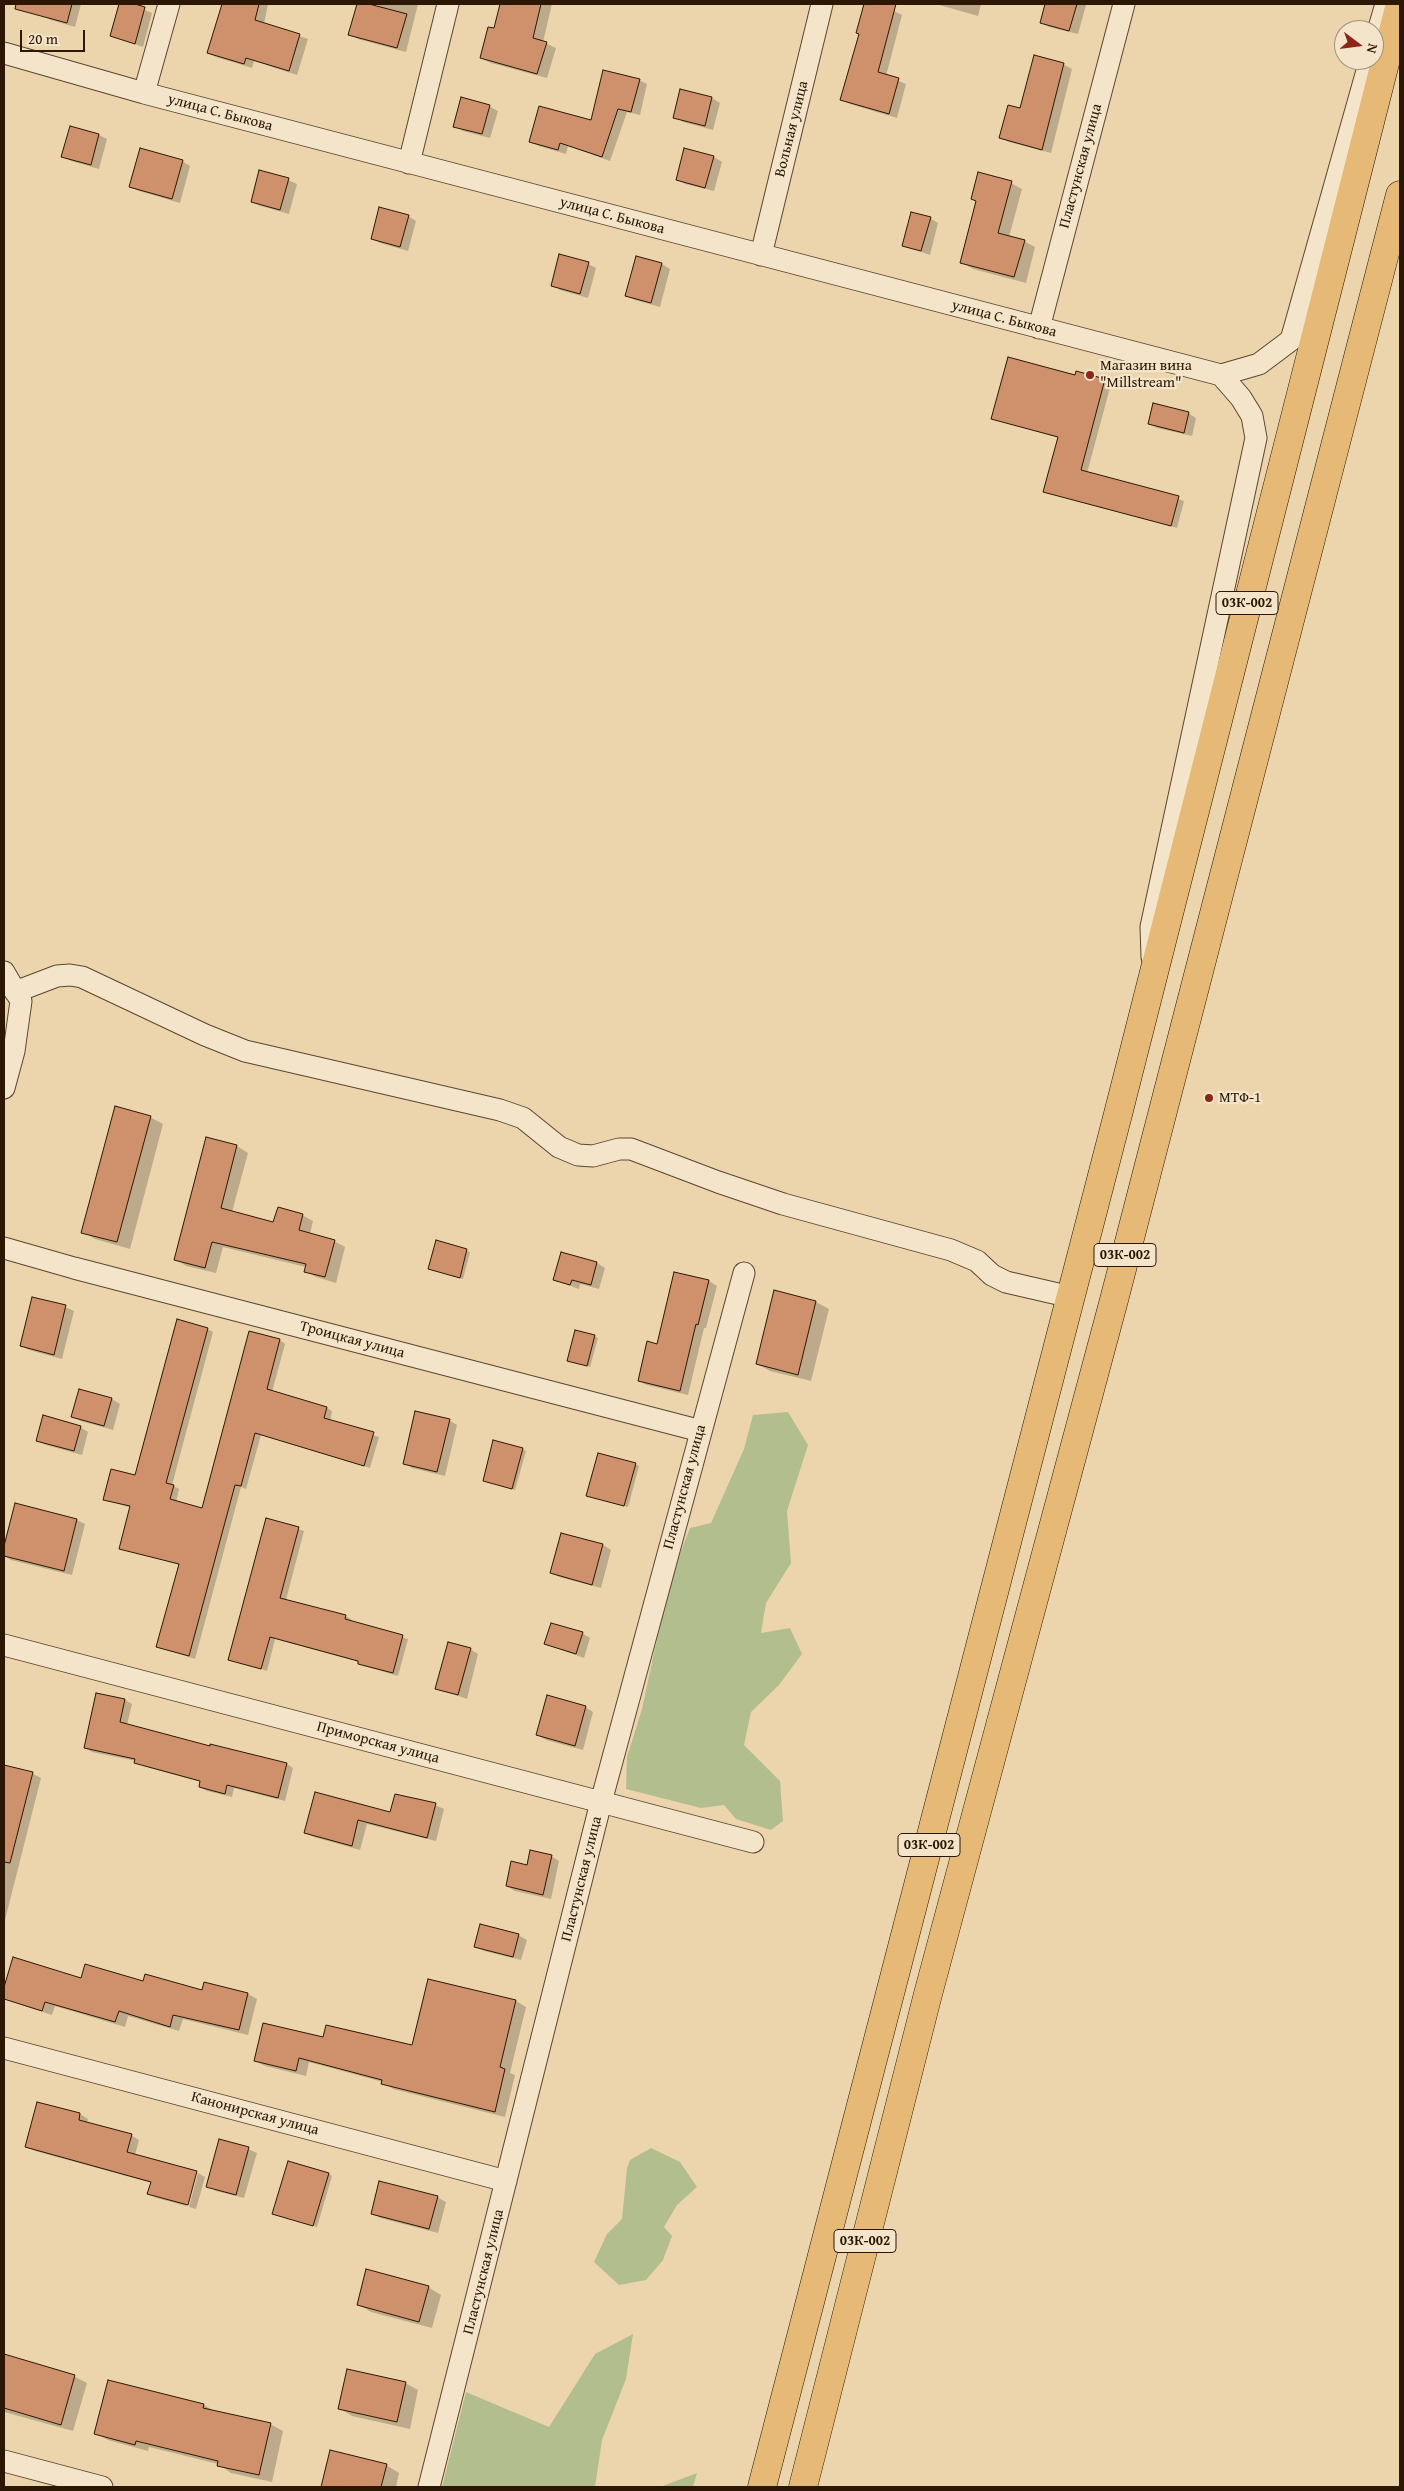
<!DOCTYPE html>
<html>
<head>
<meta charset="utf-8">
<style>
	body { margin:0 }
	#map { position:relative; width:1404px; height:2491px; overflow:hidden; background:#ecd5ad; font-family:"Gentium Book Plus",serif }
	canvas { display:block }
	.frame { position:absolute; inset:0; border:5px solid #2b1704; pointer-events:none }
	.north { position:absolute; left:1334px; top:20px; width:50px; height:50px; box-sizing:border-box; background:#f3e4ca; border:1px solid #a3927b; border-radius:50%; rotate:105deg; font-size:14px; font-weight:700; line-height:20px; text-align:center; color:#2b1704 }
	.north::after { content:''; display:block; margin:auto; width:18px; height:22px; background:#8f2418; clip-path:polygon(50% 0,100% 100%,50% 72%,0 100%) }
	.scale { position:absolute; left:20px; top:30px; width:65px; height:22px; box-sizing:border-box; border:2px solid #2b1704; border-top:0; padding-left:6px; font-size:15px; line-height:18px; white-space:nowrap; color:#2b1704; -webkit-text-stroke:4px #f3e4ca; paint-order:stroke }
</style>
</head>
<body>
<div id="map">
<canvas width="1404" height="2491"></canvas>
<div class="frame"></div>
<div class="north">N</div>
<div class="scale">20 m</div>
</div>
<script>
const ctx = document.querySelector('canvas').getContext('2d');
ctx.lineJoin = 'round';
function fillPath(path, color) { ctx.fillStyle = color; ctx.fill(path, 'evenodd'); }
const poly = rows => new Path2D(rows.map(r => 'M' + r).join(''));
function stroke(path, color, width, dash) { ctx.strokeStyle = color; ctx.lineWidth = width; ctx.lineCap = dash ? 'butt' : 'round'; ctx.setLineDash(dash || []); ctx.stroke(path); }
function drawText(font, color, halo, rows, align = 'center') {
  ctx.font = font + ' "Gentium Book Plus",serif'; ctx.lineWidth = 4.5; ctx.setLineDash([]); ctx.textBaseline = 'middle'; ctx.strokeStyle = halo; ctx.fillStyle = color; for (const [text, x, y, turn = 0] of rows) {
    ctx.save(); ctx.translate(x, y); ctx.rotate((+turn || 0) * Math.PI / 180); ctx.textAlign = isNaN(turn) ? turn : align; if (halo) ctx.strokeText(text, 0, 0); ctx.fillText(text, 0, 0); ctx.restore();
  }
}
const green = poly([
	[788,1412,808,1445,787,1511,791,1563,766,1603,761,1633,790,1628,802,1654,779,1685,751,1712,744,1745,780,1781,783,1821,771,1830,736,1819,724,1805,701,1808,626,1789,627,1757,642,1709,670,1579,690,1528,711,1523,744,1449,753,1415],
	[651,2148,680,2162,697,2187,677,2205,664,2227,672,2236,663,2260,646,2280,619,2285,594,2262,607,2234,622,2219,627,2168,630,2160],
	[633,2334,626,2379,602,2440,595,2487,442,2487,466,2392,549,2427,595,2354],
	[697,2473,693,2487,660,2487]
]);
const shadow = poly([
	[46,4,81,4,75,27,51,20,42,16],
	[120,4,130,4,152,13,143,47,111,36],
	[223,4,268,4,264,24,308,39,297,75,254,61,252,68,216,57,208,53],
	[358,4,377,7,378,4,418,4,406,52,358,39,350,34],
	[501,4,552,4,543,42,556,48,547,78,491,63,481,58,495,30],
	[865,4,894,11,902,15,886,76,906,84,897,118,850,104,842,100,860,34,858,33],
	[936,4,981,4,978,16],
	[1046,4,1086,5,1078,34,1049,27,1041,22],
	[1063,64,1072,69,1051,153,1009,142,1000,137,1021,110],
	[639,80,647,84,640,115,627,112,610,161,568,146,566,154,539,146,531,142,592,122],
	[681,90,712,98,720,103,713,130,683,122,675,117],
	[489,106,498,111,490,138,463,131,455,126],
	[99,135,107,139,99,169,71,161,63,157],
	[714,157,722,162,714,191,685,184,677,179],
	[182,161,190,166,180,203,139,191,131,187],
	[288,180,297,184,289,214,261,206,252,202],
	[1011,183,1022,189,1009,237,1024,241,1035,247,1026,283,973,269,961,262,978,202,972,199],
	[408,216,416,221,408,251,380,243,372,238],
	[930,218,938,223,930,255,904,246],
	[637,258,662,264,670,269,660,307,635,300,626,296],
	[588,264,596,268,588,298,560,290,552,285],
	[1076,373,1111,384,1087,473,1184,501,1177,528,1045,491,1059,438,993,418,1076,376],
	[1188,413,1196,418,1192,436,1157,428,1149,423],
	[150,1117,163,1124,130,1249,95,1239,83,1232],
	[207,1139,237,1146,248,1153,232,1212,274,1224,302,1215,313,1221,310,1234,334,1241,345,1247,336,1283,316,1277,305,1271,306,1267,223,1247,216,1273,186,1266,175,1259],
	[437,1242,470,1252,463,1279,429,1269],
	[562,1253,597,1263,605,1268,599,1289,580,1284,579,1289,554,1280],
	[675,1273,709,1281,717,1286,706,1328,704,1328,688,1395,647,1385,639,1381,657,1345],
	[775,1292,816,1302,829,1309,811,1381,770,1371,757,1364],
	[65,1307,74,1311,62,1359,29,1350,21,1346],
	[207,1329,213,1332,172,1485,179,1489,176,1502,203,1509,280,1340,285,1344,272,1392,327,1408,332,1411,330,1421,379,1437,370,1468,261,1435,246,1489,241,1487,195,1659,158,1647,180,1565,120,1548,131,1508,105,1499,136,1477],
	[594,1336,598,1338,590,1367,572,1362],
	[112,1399,120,1404,113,1430,81,1421,72,1416],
	[449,1420,457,1425,445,1476,412,1468,404,1463],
	[80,1427,88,1432,82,1455,46,1445,37,1440],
	[522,1449,526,1451,515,1490,488,1482],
	[635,1464,639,1466,628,1507,591,1497],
	[16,1504,77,1520,85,1524,72,1575,11,1560,4,1556],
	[267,1520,304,1531,286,1600,345,1616,351,1619,350,1622,408,1639,398,1676,364,1666,359,1662,275,1639,267,1671,230,1659],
	[561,1534,603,1545,611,1550,601,1588,559,1577,551,1573],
	[582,1633,590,1638,584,1658,545,1644],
	[470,1649,478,1654,467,1699,436,1688],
	[97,1695,125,1700,132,1704,127,1725,211,1747,287,1764,293,1768,285,1801,234,1788,232,1797,207,1791,200,1787,201,1782,143,1766,136,1761,92,1752,85,1748],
	[585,1707,593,1712,583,1750,546,1740,537,1735],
	[4,1766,33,1774,41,1778,5,1920],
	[316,1794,391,1814,435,1805,444,1809,436,1841,367,1824,360,1850,314,1837,306,1833],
	[551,1856,559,1861,551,1899,515,1891,507,1886,528,1866],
	[518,1935,527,1940,521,1960,484,1951,476,1946],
	[14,1959,82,1979,143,1982,203,1992,248,1994,257,1999,248,2035,183,2019,179,2031,128,2016,125,2027,55,2006,52,2015,4,1999],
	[516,2001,526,2007,510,2073,515,2075,505,2117,393,2089,383,2082,309,2062,306,2076,265,2066,256,2061,324,2039,413,2047],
	[38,2103,80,2114,88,2119,87,2123,131,2135,139,2140,135,2155,197,2172,186,2206,157,2198,149,2194,152,2183,35,2151,27,2146],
	[248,2149,257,2153,244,2198,216,2191,208,2186],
	[198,2173,205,2177,196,2209,189,2207],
	[329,2174,332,2176,317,2227,277,2215],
	[437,2197,446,2202,438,2233,380,2218,372,2213],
	[428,2287,441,2295,432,2328,371,2312,358,2304],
	[4,2355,75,2377,87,2383,73,2431,4,2412],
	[405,2383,418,2390,410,2429,352,2416,339,2408],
	[204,2405,216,2412,270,2424,283,2431,272,2482,231,2473,218,2464,149,2447,148,2451,108,2440,95,2433],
	[331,2452,386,2465,399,2473,396,2487,322,2487]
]);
const building = poly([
	[16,4,72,4,67,23,15,9,16,4],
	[119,4,135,4,145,7,135,44,110,36,119,4],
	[222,4,259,4,255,20,300,34,289,71,246,58,244,64,207,53,222,4],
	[357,4,369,4,407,14,397,48,348,35,357,4],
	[500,4,541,4,533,38,547,42,537,74,480,58,488,27,494,28,500,4],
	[864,4,896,4,878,72,899,78,889,114,840,100,859,34,856,33,864,4],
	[1045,4,1077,4,1069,31,1040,23,1045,4],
	[1034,55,1064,63,1042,150,999,138,1008,105,1020,108,1034,55],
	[603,70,640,79,631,112,618,109,602,157,560,143,558,150,529,142,539,106,591,120,603,70],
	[680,89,712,97,705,126,673,118,680,89],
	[461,97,490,105,482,134,453,127,461,97],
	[70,126,99,134,91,165,61,157,70,126],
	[140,148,183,160,172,199,129,187,140,148],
	[684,148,714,156,705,188,676,180,684,148],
	[259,170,289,178,280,210,251,202,259,170],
	[978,172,1012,181,998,233,1025,240,1014,277,960,263,976,201,971,199,978,172],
	[379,207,409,215,400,247,371,239,379,207],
	[911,212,931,217,921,251,902,246,911,212],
	[559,254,589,262,580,294,551,286,559,254],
	[636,256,662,263,651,303,625,296,636,256],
	[1008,357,1075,375,1076,371,1105,379,1081,470,1179,496,1171,526,1043,492,1058,437,991,419,1008,357],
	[1153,403,1189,412,1184,433,1148,424,1153,403],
	[115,1106,151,1116,117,1242,81,1233,115,1106],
	[206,1137,237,1145,221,1208,273,1222,278,1207,303,1214,299,1230,335,1240,325,1277,304,1272,306,1264,212,1242,205,1268,174,1260,206,1137],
	[436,1240,467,1249,460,1278,428,1269,436,1240],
	[561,1252,597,1262,591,1285,572,1280,570,1285,553,1280,561,1252],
	[674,1272,709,1280,698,1325,696,1324,680,1391,638,1381,647,1341,657,1344,674,1272],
	[774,1290,816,1301,798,1375,756,1364,774,1290],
	[32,1297,66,1305,54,1355,20,1346,32,1297],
	[177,1319,208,1328,166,1483,174,1485,170,1499,202,1508,249,1331,280,1339,267,1389,327,1407,324,1418,374,1432,364,1466,255,1433,241,1486,235,1485,189,1656,156,1647,179,1564,119,1549,130,1506,103,1500,111,1469,135,1475,177,1319],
	[575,1330,595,1335,587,1366,567,1361,575,1330],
	[79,1389,112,1398,104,1426,71,1417,79,1389],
	[415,1411,450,1419,437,1472,403,1464,415,1411],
	[43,1415,81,1426,74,1451,36,1441,43,1415],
	[493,1440,523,1448,512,1489,483,1481,493,1440],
	[598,1453,636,1463,624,1506,586,1496,598,1453],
	[15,1503,77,1519,64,1571,4,1556,4,1546,15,1503],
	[266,1518,299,1527,280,1598,346,1615,345,1619,403,1635,393,1673,358,1664,358,1661,270,1637,261,1669,228,1660,266,1518],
	[561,1533,603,1544,592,1585,550,1573,561,1533],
	[551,1623,583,1632,576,1654,544,1644,551,1623],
	[448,1642,471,1648,458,1695,435,1689,448,1642],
	[96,1693,125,1699,120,1722,210,1746,210,1744,287,1763,278,1798,227,1785,225,1794,199,1787,200,1781,134,1763,135,1759,84,1748,96,1693],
	[547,1695,586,1706,575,1746,536,1735,547,1695],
	[4,1765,33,1772,10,1863,4,1862,4,1765],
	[315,1792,390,1812,395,1794,436,1803,427,1838,358,1820,352,1846,304,1833,315,1792],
	[530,1850,552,1855,543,1895,506,1886,511,1861,527,1865,530,1850],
	[480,1924,519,1934,513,1957,474,1947,480,1924],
	[13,1957,81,1978,85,1964,143,1981,145,1974,202,1990,204,1982,248,1993,239,2030,173,2015,170,2027,119,2011,115,2022,45,2002,42,2011,4,1999,4,1987,13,1957],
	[428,1979,516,2000,500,2067,505,2069,495,2112,381,2084,382,2080,299,2058,296,2071,254,2061,263,2023,323,2037,326,2025,412,2045,428,1979],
	[37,2102,80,2113,79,2120,132,2134,127,2152,197,2171,188,2205,147,2194,151,2182,25,2147,37,2102],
	[219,2139,249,2147,236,2195,206,2187,219,2139],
	[288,2161,329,2173,313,2226,272,2214,288,2161],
	[379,2181,438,2196,429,2229,371,2214,379,2181],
	[366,2269,429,2286,419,2322,357,2305,366,2269],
	[4,2354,75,2375,61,2425,4,2408,4,2354],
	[347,2369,406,2382,397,2422,338,2409,347,2369],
	[108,2380,204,2404,203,2408,271,2423,259,2475,217,2466,218,2461,136,2441,135,2445,94,2434,108,2380],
	[330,2450,387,2464,381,2487,321,2487,330,2450]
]);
const street = poly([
	[1374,45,1386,4],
	[4,53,144,93,1221,375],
	[144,93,169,4],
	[409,163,448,4],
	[761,255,822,4],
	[1039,328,1124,4],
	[1221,375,1259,364,1291,340,1370,60],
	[1152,957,1151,927,1256,438,1252,416,1241,398,1221,375],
	[4,972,21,1001,14,1051,4,1088],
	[15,992,57,976,70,975,82,977,205,1035,245,1051,500,1110,523,1118,559,1147,578,1155,593,1156,619,1149,631,1149,718,1182,783,1204,951,1250,977,1261,992,1275,1006,1282,1071,1297],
	[4,1248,74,1268,701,1431],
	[4,1645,753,1842],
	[4,2048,506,2181],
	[4,2461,102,2487],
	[429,2487,601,1802,744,1273]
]);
const primary = poly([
	[762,2487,1117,1118,1400,4],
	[803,2487,928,1994,1114,1300,1400,195]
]);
const markers = [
	[1090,375,5,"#8f2418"],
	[1209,1098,5,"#8f2418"]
];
const shields = [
	[1247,603,62],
	[1125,1255,62],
	[929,1845,62],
	[865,2241,62]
];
const shieldNames = [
	["03К-002",1247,603],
	["03К-002",1125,1255],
	["03К-002",929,1845],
	["03К-002",865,2241]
];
const streetNames = [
	["улица С. Быкова",220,113,15],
	["Вольная улица",792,129,-76],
	["Пластунская улица",1081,166,-75],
	["улица С. Быкова",612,216,15],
	["улица С. Быкова",1004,319,15],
	["Троицкая улица",352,1340,15],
	["Пластунская улица",685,1487,-75],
	["Приморская улица",378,1743,15],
	["Пластунская улица",582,1879,-76],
	["Канонирская улица",255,2114,15],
	["Пластунская улица",484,2272,-76]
];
const poiNames = [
	["Магазин вина",1100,366],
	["\"Millstream\"",1100,383],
	["МТФ-1",1219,1098]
];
fillPath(green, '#b3be8e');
fillPath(shadow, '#0003');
fillPath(building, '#cf906c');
stroke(building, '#2b1704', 1);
stroke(street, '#5b462e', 23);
stroke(primary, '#2b1704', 29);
stroke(street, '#f3e4ca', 21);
stroke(primary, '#e6ba76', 28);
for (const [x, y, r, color] of markers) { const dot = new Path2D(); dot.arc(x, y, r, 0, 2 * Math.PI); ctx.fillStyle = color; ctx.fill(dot); stroke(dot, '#f3e4ca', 2); }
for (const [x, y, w] of shields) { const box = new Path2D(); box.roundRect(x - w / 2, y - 11.5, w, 23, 4); ctx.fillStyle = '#f3e4ca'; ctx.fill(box); stroke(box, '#2b1704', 1); }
drawText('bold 14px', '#2b1704', null, shieldNames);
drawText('15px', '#2b1704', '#f3e4ca', streetNames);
drawText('15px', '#2b1704', '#f3e4ca', poiNames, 'left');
</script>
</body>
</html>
